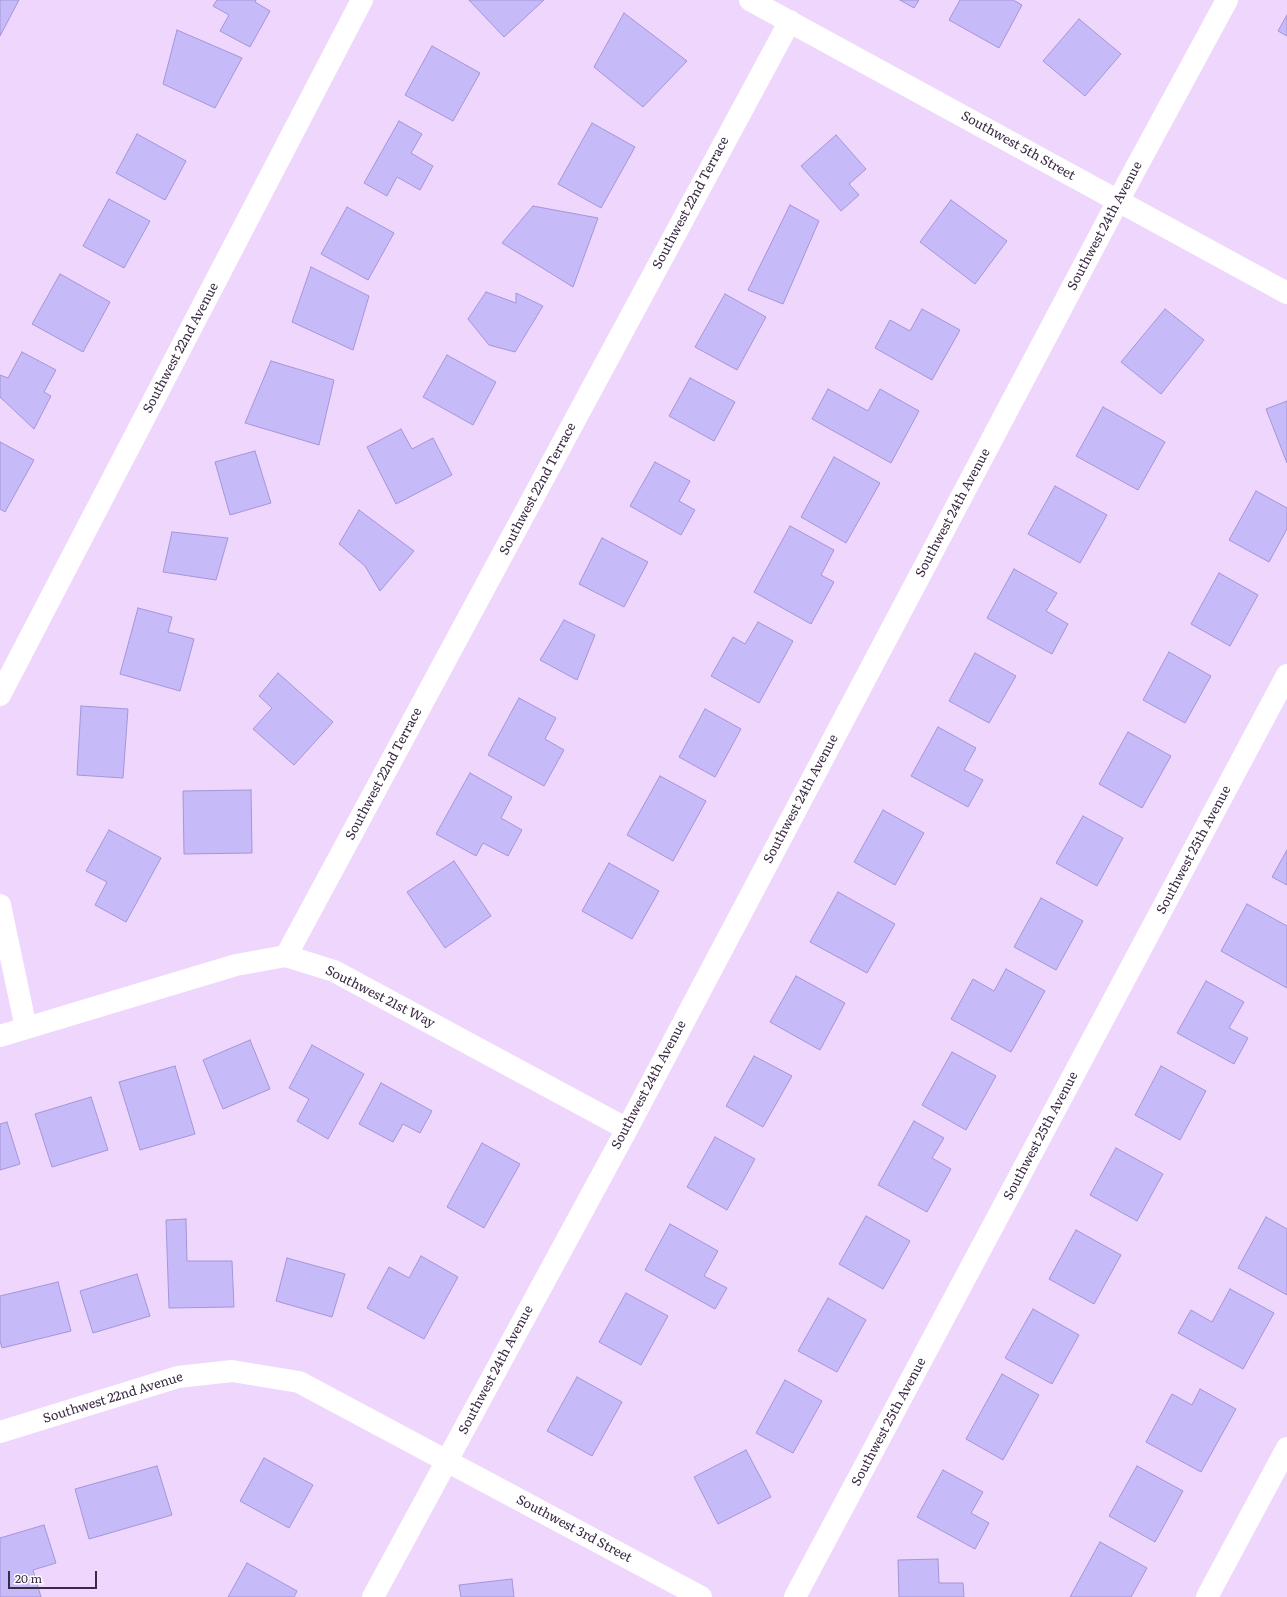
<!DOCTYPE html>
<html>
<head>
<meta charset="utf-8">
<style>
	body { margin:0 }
	#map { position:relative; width:1287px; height:1597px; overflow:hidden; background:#efd6fd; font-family:Literata,serif }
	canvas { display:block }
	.scale { position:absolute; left:8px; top:1571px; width:89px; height:18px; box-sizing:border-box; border:2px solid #3b2a43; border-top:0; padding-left:5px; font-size:12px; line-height:14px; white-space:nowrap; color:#3b2a43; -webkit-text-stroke:3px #fff; paint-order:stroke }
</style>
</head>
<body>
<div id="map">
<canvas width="1287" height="1597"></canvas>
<div class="scale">20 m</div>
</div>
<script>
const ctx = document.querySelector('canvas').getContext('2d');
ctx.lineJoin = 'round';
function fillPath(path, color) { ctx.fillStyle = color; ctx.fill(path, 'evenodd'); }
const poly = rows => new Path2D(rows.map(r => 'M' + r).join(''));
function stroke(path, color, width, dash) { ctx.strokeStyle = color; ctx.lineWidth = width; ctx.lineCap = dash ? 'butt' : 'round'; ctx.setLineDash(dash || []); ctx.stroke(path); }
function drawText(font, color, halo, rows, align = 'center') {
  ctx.font = font + ' Literata,serif'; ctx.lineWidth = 3; ctx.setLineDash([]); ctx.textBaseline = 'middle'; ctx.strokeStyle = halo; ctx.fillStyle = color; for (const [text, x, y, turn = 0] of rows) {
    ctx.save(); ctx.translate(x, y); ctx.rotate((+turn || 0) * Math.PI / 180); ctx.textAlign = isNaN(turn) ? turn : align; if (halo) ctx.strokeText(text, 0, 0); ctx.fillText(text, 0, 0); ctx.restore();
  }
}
const building = poly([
	[0,0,19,0,0,36,0,0],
	[217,0,256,0,255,2,270,11,250,47,220,31,229,15,213,6,217,0],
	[469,0,544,0,504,37,469,0],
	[900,0,919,0,914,8,900,0],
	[960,0,1013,0,1022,5,999,48,949,20,960,0],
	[624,13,687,61,643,107,594,67,624,13],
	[1287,15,1287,36,1278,31,1287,15],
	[1079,19,1121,54,1085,96,1043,61,1079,19],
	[177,30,242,58,215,108,163,84,177,30],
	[432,46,480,73,453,121,405,95,432,46],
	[399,121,422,134,411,153,433,166,420,190,397,177,387,196,364,183,399,121],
	[592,123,635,147,601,208,558,184,592,123],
	[137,134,186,161,165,200,116,173,137,134],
	[836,135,866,169,849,184,859,195,841,211,801,166,836,135],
	[109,199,150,221,124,268,83,246,109,199],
	[951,200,1007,241,975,284,920,242,951,200],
	[790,205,819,221,783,304,748,290,790,205],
	[533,206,598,218,573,287,502,243,533,206],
	[347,207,394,233,368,280,321,254,347,207],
	[311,267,369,296,353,350,292,322,311,267],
	[60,274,110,302,83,352,32,324,60,274],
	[486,292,516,303,516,293,543,306,515,352,489,345,468,319,486,292],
	[725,294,766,317,737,370,695,347,725,294],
	[922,309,960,330,932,380,875,348,890,320,910,331,922,309],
	[1165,309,1204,340,1161,394,1121,362,1165,309],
	[22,352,56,370,44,392,51,396,34,429,0,397,0,375,8,378,22,352],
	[447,355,496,382,473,425,423,397,447,355],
	[271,361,334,380,319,445,245,423,271,361],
	[690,378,735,402,714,441,669,416,690,378],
	[828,389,868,411,880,389,919,411,891,463,812,419,828,389],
	[1287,401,1287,463,1266,409,1287,401],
	[1103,407,1165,442,1138,490,1076,456,1103,407],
	[401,429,412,449,433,438,452,475,396,504,367,447,401,429],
	[0,442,34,460,5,512,0,509,0,442],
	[255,451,271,503,230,515,215,462,255,451],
	[834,457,880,483,846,543,801,517,834,457],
	[655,462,690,481,679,501,695,510,681,535,630,506,655,462],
	[1055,486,1107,515,1080,563,1028,534,1055,486],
	[1256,491,1287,508,1287,529,1269,562,1229,540,1256,491],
	[359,510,414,551,380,591,365,566,339,544,359,510],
	[790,526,834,550,821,575,834,582,811,624,754,592,790,526],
	[172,532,228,538,216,580,163,572,172,532],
	[602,538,648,562,624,607,579,584,602,538],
	[1014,569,1057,593,1046,611,1068,624,1052,654,987,618,1014,569],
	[1219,573,1258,595,1230,646,1191,624,1219,573],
	[138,608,172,617,168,632,194,639,180,691,120,674,138,608],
	[564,620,595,635,577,680,540,660,564,620],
	[758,622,793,641,759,703,711,676,733,637,745,644,758,622],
	[1169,652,1211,676,1185,723,1143,700,1169,652],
	[975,653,1016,676,989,723,949,701,975,653],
	[278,673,333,722,294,765,253,729,272,708,259,696,278,673],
	[519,698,556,718,545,739,564,750,544,786,488,755,519,698],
	[81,706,128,709,123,778,77,775,81,706],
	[705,709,741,729,715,777,679,757,705,709],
	[938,727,976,748,964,770,983,780,968,807,911,776,938,727],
	[1128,732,1171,756,1142,808,1099,784,1128,732],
	[470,773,512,797,501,818,522,830,508,856,483,843,476,856,436,834,470,773],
	[660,776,706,801,673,861,627,835,660,776],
	[251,790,252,853,184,854,183,791,251,790],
	[883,810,924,833,895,885,854,862,883,810],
	[1083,816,1123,838,1097,886,1056,863,1083,816],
	[109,830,161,858,126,922,95,905,107,882,86,871,109,830],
	[1287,850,1287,885,1272,877,1287,850],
	[454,861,491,916,445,948,407,892,454,861],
	[609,863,659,891,632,939,582,911,609,863],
	[838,892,895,924,867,973,810,942,838,892],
	[1041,898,1083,921,1056,970,1014,947,1041,898],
	[1247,904,1287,926,1287,988,1221,951,1247,904],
	[1006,969,1045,991,1011,1052,951,1019,973,979,994,991,1006,969],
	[796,976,845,1003,820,1050,770,1022,796,976],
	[1206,981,1244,1002,1229,1028,1248,1038,1234,1064,1177,1033,1206,981],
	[250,1040,270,1089,223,1109,203,1060,250,1040],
	[312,1045,364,1074,328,1139,297,1121,309,1099,289,1088,312,1045],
	[952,1052,996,1076,966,1130,922,1105,952,1052],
	[754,1056,792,1076,763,1127,726,1106,754,1056],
	[175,1066,195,1134,140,1150,119,1082,175,1066],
	[1161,1066,1206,1091,1180,1140,1135,1115,1161,1066],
	[381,1083,432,1111,420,1133,403,1124,393,1142,359,1124,381,1083],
	[91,1097,108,1150,52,1167,35,1114,91,1097],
	[914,1121,944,1138,932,1158,951,1169,927,1212,878,1185,914,1121],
	[7,1122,20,1164,0,1170,0,1124,7,1122],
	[715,1137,755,1159,727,1210,687,1187,715,1137],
	[482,1143,520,1164,484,1228,447,1207,482,1143],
	[1116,1148,1163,1174,1137,1221,1090,1195,1116,1148],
	[866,1216,910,1241,883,1289,839,1264,866,1216],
	[1266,1217,1287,1229,1287,1295,1238,1268,1266,1217],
	[186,1219,187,1261,232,1261,234,1307,169,1308,166,1220,186,1219],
	[670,1224,718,1251,704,1276,727,1288,715,1309,645,1270,670,1224],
	[1076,1230,1121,1255,1094,1304,1049,1279,1076,1230],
	[421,1256,458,1277,424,1339,367,1308,389,1267,409,1278,421,1256],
	[287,1258,345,1274,332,1317,276,1301,287,1258],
	[137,1274,150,1316,93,1333,80,1291,137,1274],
	[58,1282,71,1331,2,1348,0,1341,0,1296,58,1282],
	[1230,1289,1274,1313,1243,1369,1178,1333,1191,1310,1212,1322,1230,1289],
	[626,1293,668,1316,641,1365,599,1342,626,1293],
	[828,1298,866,1320,837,1372,798,1351,828,1298],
	[1033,1309,1079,1335,1052,1384,1005,1358,1033,1309],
	[1002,1374,1039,1395,1003,1460,966,1439,1002,1374],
	[577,1377,622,1402,592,1456,547,1431,577,1377],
	[785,1380,822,1401,793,1453,756,1433,785,1380],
	[1200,1389,1236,1409,1201,1472,1146,1442,1172,1394,1192,1405,1200,1389],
	[746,1450,771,1497,718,1524,694,1477,746,1450],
	[264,1458,313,1485,289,1528,240,1501,264,1458],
	[157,1466,172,1515,89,1539,75,1489,157,1466],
	[1137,1466,1183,1491,1155,1542,1109,1516,1137,1466],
	[943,1470,983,1492,971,1513,989,1523,975,1549,917,1517,943,1470],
	[44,1525,56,1563,33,1570,41,1597,0,1597,0,1538,44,1525],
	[1100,1542,1147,1568,1131,1597,1070,1597,1100,1542],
	[938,1559,939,1583,963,1583,964,1597,899,1597,898,1560,938,1559],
	[247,1563,297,1591,294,1597,228,1597,247,1563],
	[512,1579,514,1597,461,1597,459,1585,512,1579]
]);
const minor = poly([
	[750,0,1287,293],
	[0,695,362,0],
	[0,905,26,1028],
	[286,956,790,21],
	[0,1036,236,965,286,956,334,971,627,1129],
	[0,1432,178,1377,232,1371,299,1382,701,1597],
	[373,1597,627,1129,1118,201,1227,0],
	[795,1597,1287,675],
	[1207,1597,1287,1448]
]);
const streetNames = [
	["Southwest 5th Street",1018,146,29],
	["Southwest 22nd Terrace",691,203,-62],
	["Southwest 24th Avenue",1105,226,-62],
	["Southwest 22nd Avenue",181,348,-62],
	["Southwest 22nd Terrace",538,489,-62],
	["Southwest 24th Avenue",953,513,-62],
	["Southwest 22nd Terrace",384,774,-62],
	["Southwest 24th Avenue",801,799,-62],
	["Southwest 25th Avenue",1194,850,-62],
	["Southwest 21st Way",380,997,27],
	["Southwest 24th Avenue",649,1085,-62],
	["Southwest 25th Avenue",1041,1136,-62],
	["Southwest 24th Avenue",496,1370,-62],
	["Southwest 22nd Avenue",113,1398,-17],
	["Southwest 25th Avenue",889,1422,-62],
	["Southwest 3rd Street",574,1529,28]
];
fillPath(building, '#c7baf8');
stroke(building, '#a495d9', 1);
stroke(minor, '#fff', 22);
drawText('13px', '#3b2a43', '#fff', streetNames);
</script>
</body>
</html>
